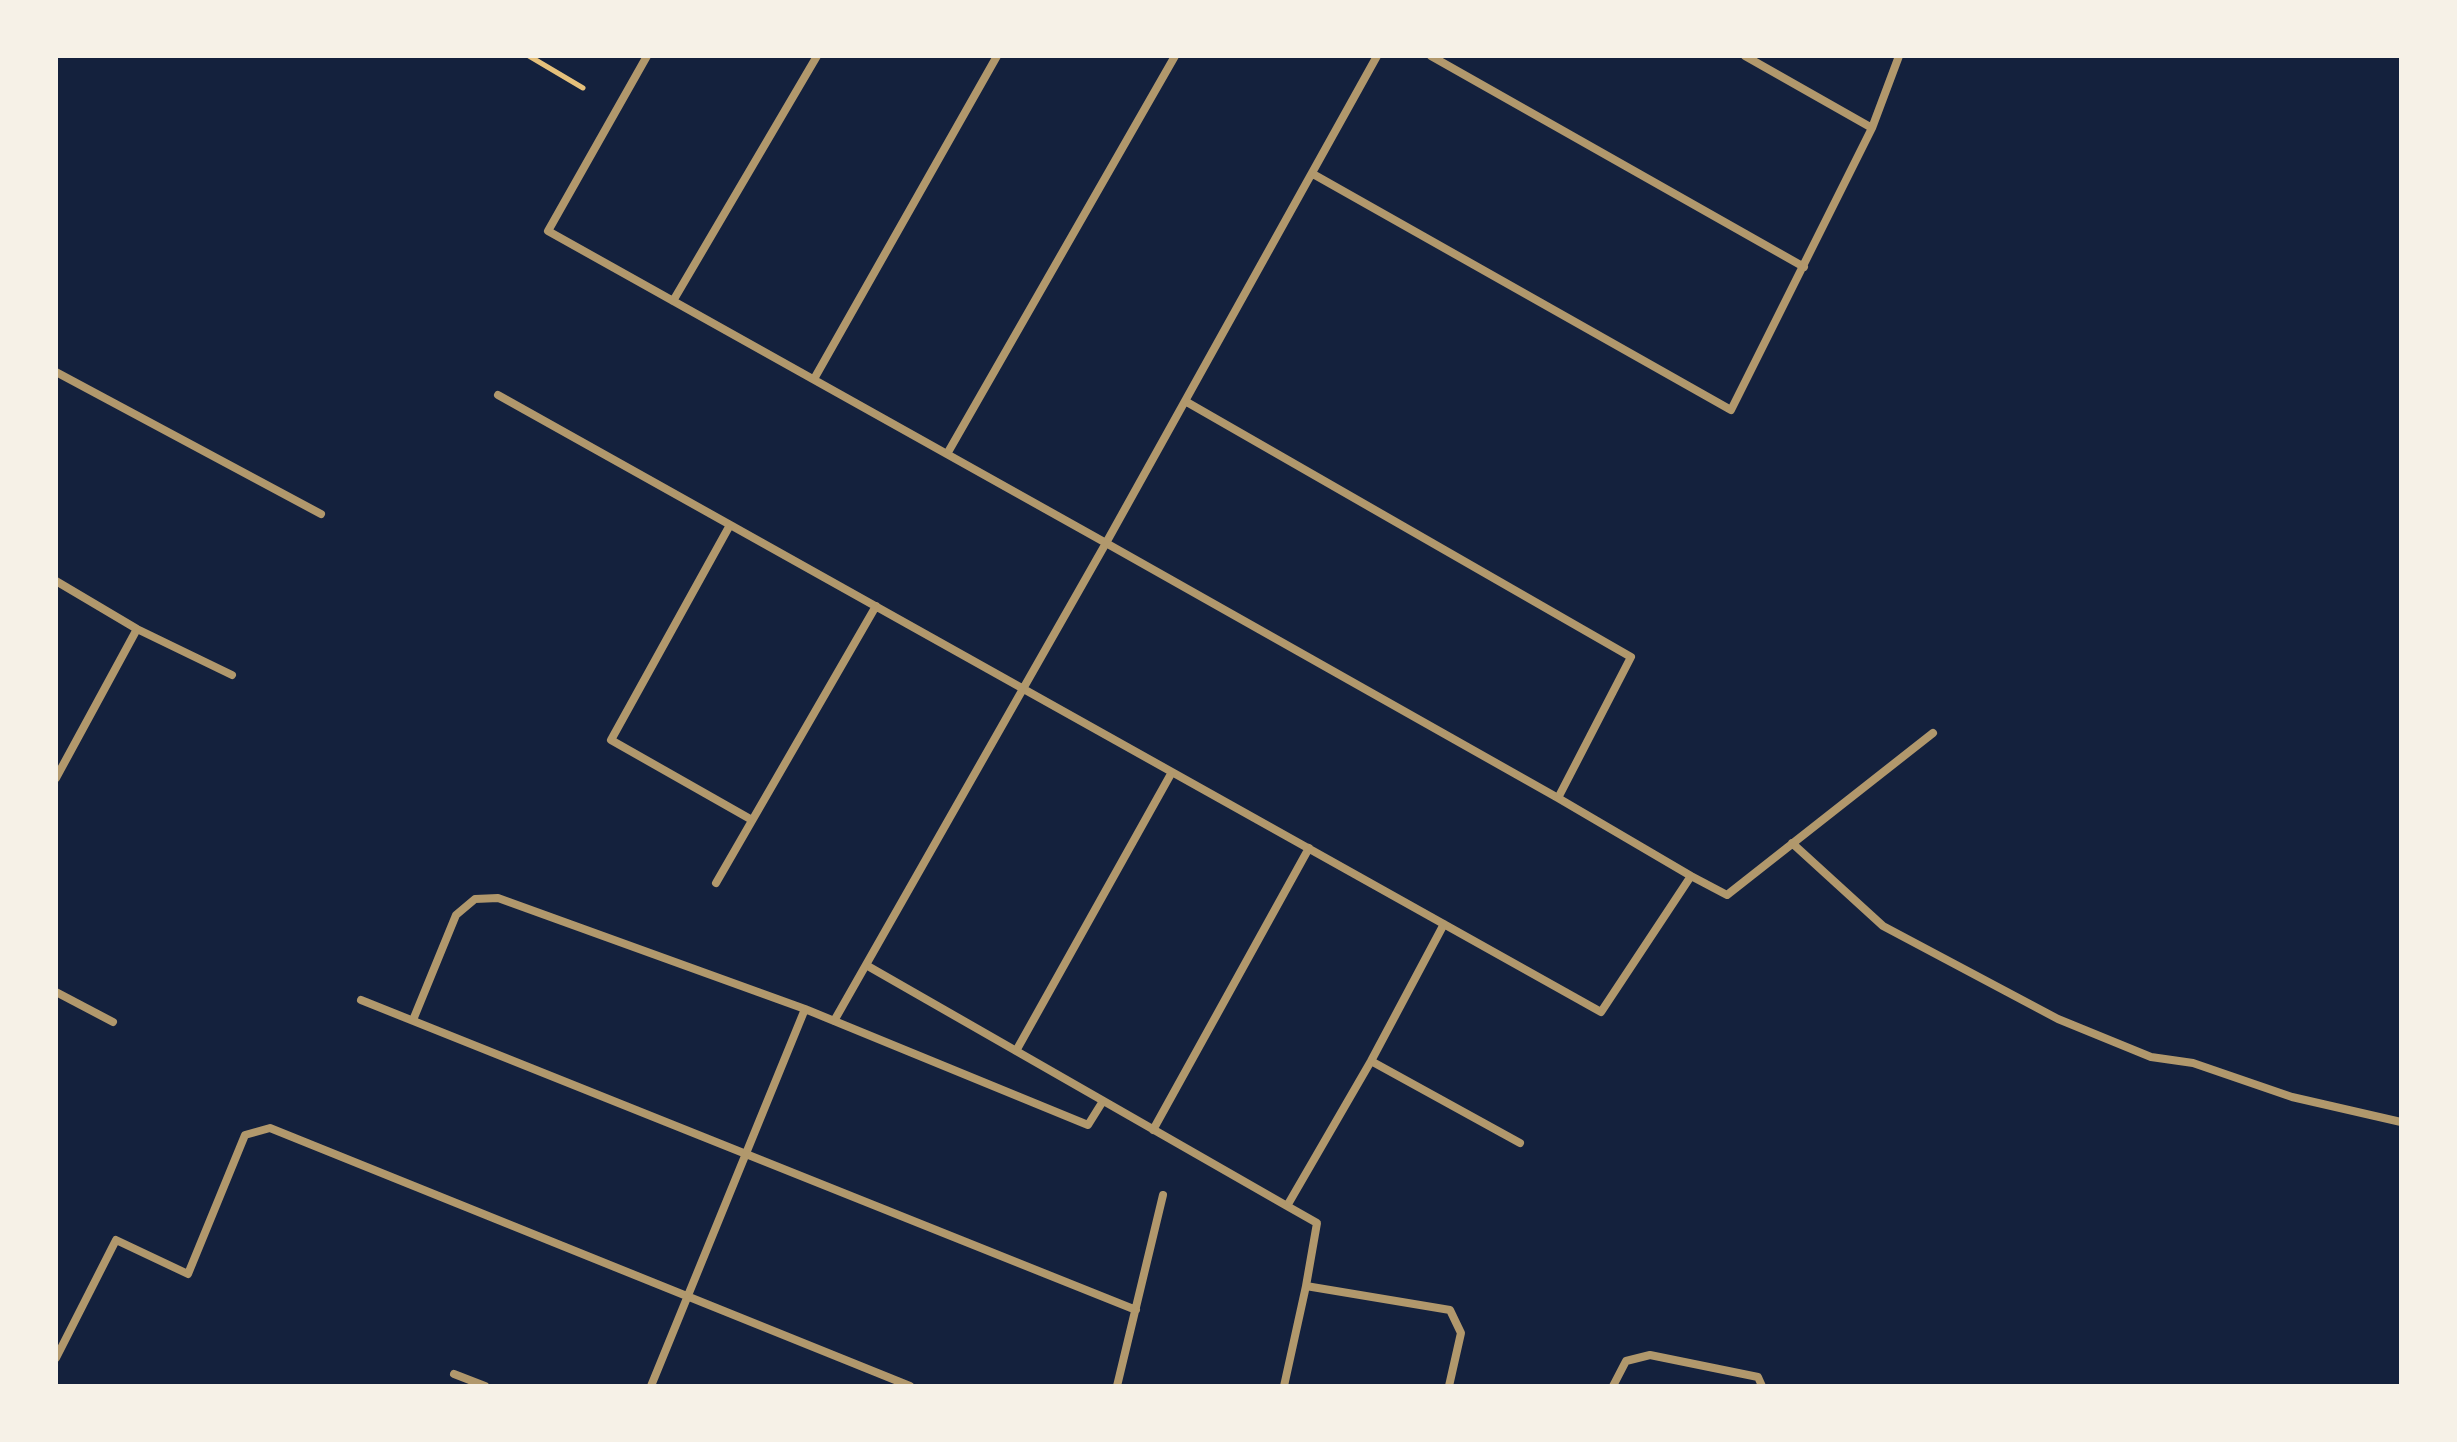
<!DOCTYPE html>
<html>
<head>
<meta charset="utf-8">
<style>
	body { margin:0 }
	#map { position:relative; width:2457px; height:1442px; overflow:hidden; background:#14213d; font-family:Lato,sans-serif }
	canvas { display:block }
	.frame { position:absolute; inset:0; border:58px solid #f6f1e7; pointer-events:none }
</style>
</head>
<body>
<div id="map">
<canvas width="2457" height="1442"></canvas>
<div class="frame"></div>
</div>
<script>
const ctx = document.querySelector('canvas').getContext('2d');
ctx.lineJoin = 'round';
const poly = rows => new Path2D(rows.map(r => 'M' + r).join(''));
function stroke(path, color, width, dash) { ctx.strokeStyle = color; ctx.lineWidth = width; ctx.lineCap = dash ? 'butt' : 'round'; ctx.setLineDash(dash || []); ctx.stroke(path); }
const path = poly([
	[529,56,583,88]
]);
const minor = poly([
	[647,56,548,231,1106,543,1558,798,1691,876,1727,895,1933,733],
	[1431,56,1804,267],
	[1745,56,1872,128],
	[1313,174,1731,410,1872,128,1899,56],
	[673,301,817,56],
	[56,372,321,514],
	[814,379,997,56],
	[498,395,1601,1012,1691,876],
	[1185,401,1631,657,1558,798],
	[947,454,1175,56],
	[730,525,611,740,752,820],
	[56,581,137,629,232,675],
	[56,778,137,629],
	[1792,843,1883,926,2058,1019,2151,1057,2193,1063,2292,1097,2401,1122],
	[716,883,876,606],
	[866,965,1287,1206],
	[56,992,113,1022],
	[361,1000,1136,1310],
	[413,1020,456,915,475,899,498,898,805,1009,1088,1125,1103,1101],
	[834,1021,1106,543,1377,56],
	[1016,1051,1172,772],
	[1371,1061,1520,1143],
	[1153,1130,1309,848],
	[1306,1286,1317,1223,1287,1206,1371,1061,1444,924],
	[56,1358,116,1240,188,1274,245,1135,270,1128,910,1386],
	[454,1374,485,1386],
	[651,1386,805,1009],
	[1117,1386,1163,1195],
	[1284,1386,1306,1286,1450,1310,1461,1333,1449,1386],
	[1613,1386,1626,1361,1650,1355,1758,1377,1762,1386]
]);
stroke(path, '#e5c07b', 5);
stroke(minor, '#b1986c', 8);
</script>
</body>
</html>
